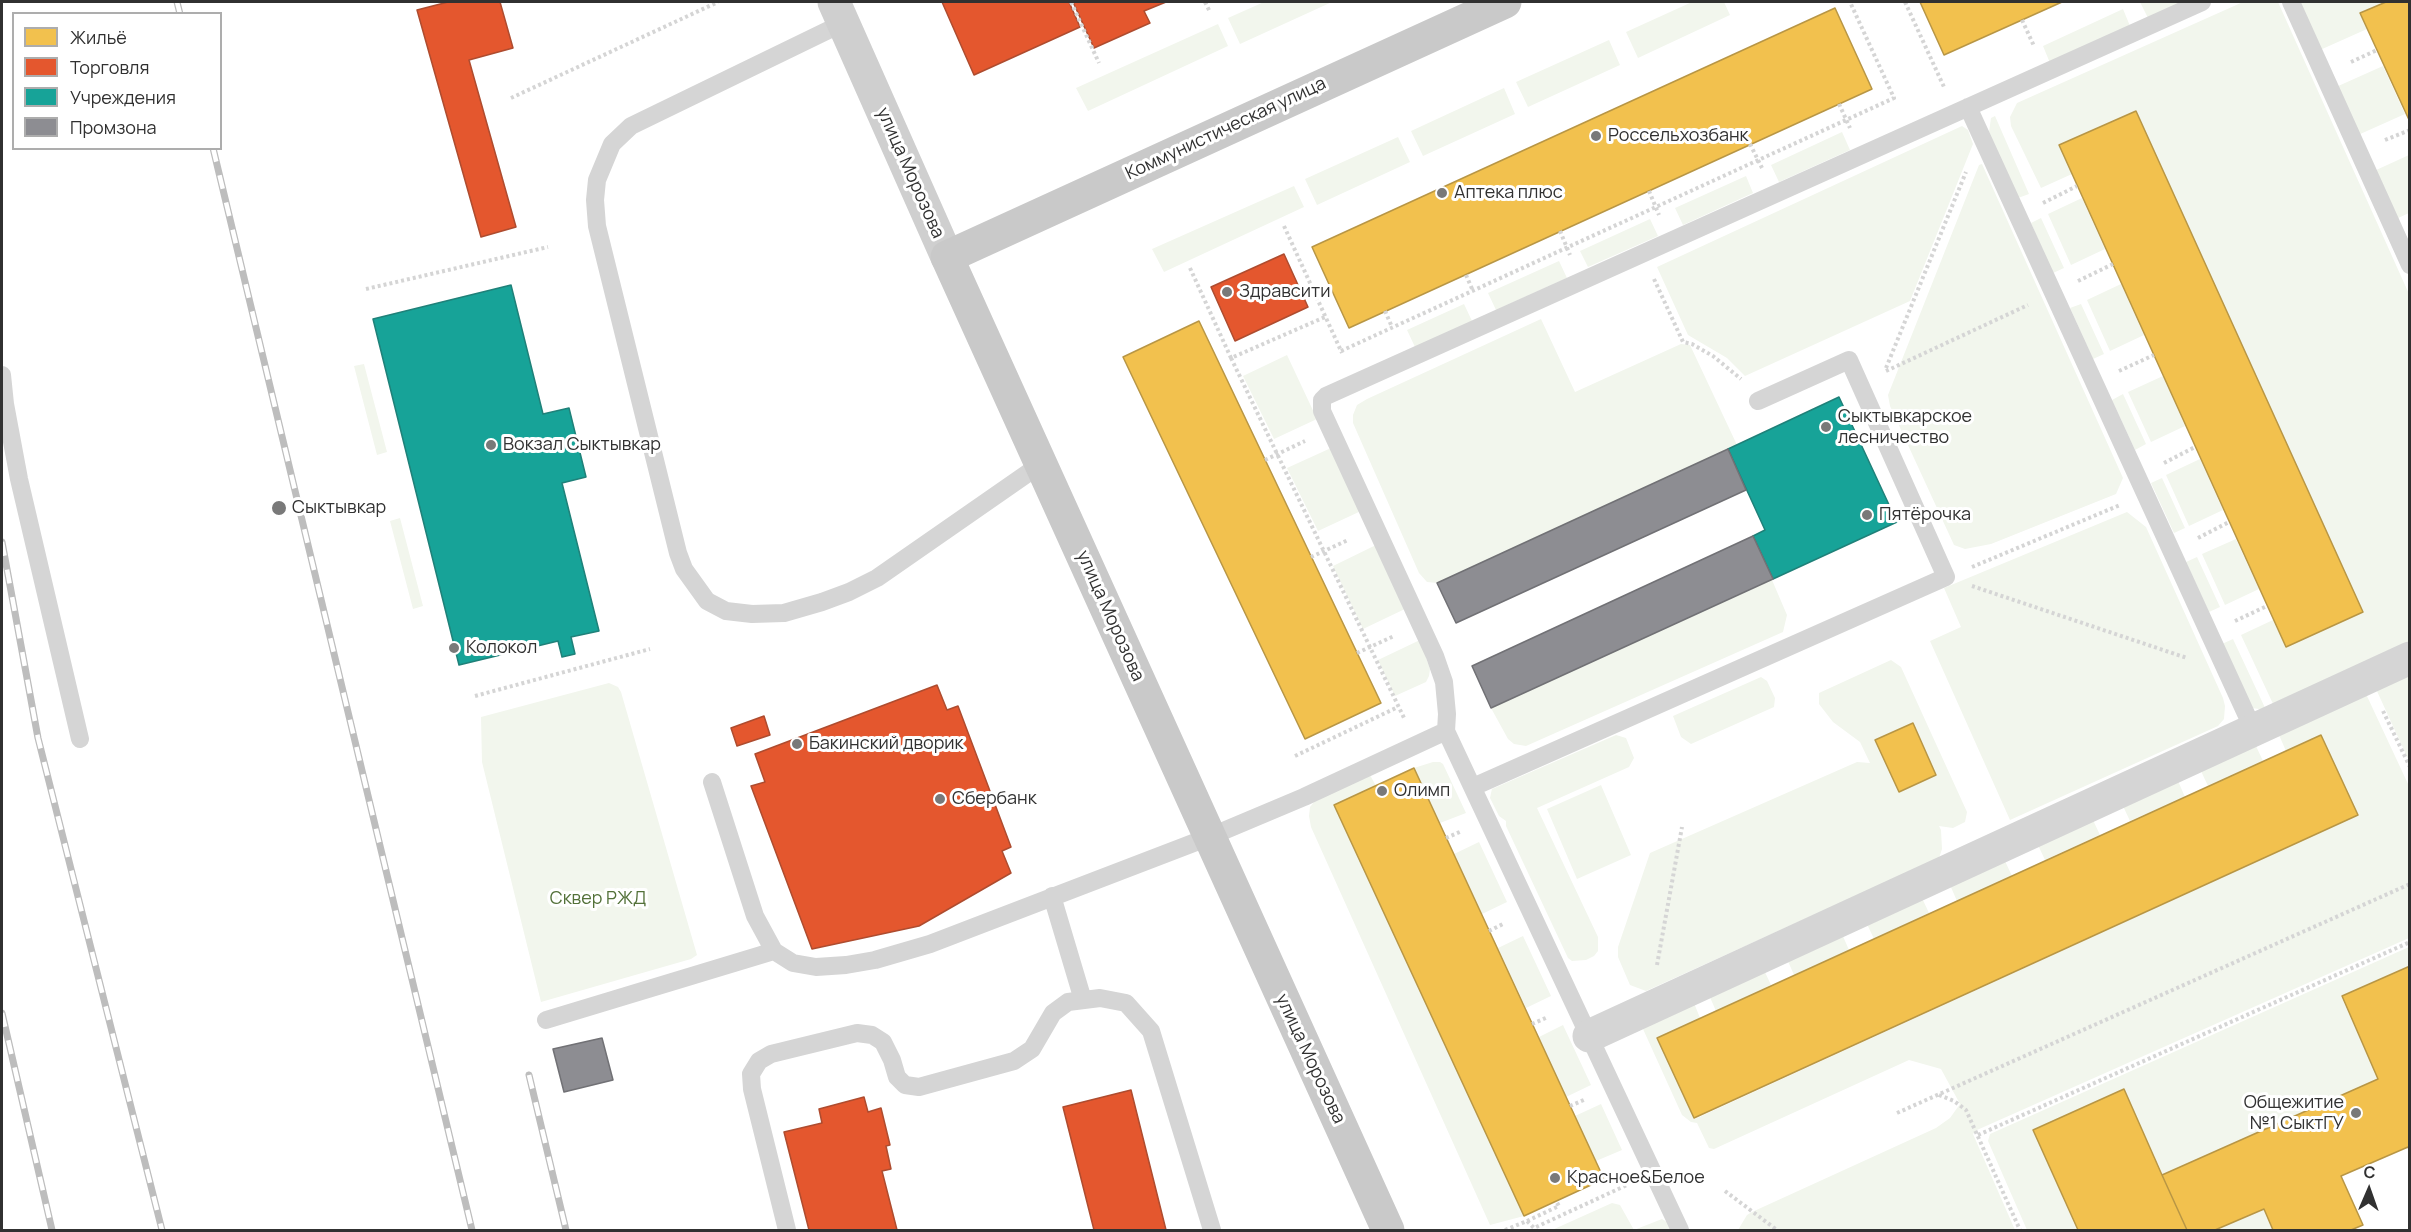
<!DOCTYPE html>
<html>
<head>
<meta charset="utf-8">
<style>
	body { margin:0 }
	#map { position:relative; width:2411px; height:1232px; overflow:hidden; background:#fff; font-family:Manrope,sans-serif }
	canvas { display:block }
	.frame { position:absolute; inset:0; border:3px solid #313131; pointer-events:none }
	.legend { position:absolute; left:12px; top:12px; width:210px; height:138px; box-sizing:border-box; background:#fff; border:2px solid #adadad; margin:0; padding:8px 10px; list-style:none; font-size:18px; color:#313131 }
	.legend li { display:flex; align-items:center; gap:12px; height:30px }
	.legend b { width:30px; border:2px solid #adadad }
	.north { position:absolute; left:2339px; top:1160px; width:60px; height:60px; -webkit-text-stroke:4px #fff; paint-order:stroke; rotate:2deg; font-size:16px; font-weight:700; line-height:24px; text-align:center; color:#313131 }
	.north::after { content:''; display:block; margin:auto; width:21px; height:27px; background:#313131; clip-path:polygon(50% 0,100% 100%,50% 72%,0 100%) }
</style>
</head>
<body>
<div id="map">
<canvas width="2411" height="1232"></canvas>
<div class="frame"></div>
<ul class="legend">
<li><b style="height:16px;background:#f2c14e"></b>Жильё</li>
<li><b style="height:16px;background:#e4572e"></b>Торговля</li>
<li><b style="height:16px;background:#17a398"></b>Учреждения</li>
<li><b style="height:16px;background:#8d8d92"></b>Промзона</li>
</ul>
<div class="north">С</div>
</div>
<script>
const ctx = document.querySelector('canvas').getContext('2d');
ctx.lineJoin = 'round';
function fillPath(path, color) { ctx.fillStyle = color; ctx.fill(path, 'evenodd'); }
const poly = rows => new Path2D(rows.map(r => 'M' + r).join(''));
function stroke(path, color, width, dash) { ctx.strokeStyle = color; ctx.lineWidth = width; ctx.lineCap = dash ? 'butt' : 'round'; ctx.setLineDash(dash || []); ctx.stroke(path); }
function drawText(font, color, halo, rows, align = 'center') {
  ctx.font = font + ' Manrope,sans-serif'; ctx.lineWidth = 6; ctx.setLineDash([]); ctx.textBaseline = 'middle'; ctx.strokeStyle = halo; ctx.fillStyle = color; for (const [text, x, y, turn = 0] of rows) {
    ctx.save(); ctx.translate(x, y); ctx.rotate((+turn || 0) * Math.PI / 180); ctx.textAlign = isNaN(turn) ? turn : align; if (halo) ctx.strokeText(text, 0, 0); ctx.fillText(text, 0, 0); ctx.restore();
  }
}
const green = poly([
	[1264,2,1332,2,1240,44,1228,18],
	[1692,2,1724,2,1730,15,1638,58,1626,32],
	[2140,2,2184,2,2148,18],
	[2243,2,2278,2,2409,294,2409,644,2274,706,2241,635,2273,620,2286,647,2363,612,2136,111,2059,145,2072,174,2041,188,2011,126,2010,117,2017,103],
	[2298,2,2384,2,2360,13,2367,29,2320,50],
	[2123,9,2130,26,2050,63,2043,46],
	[1218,24,1228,46,1088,111,1076,88],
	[1609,40,1620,65,1528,107,1516,82],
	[2383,66,2405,114,2358,135,2336,87],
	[1504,88,1515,114,1423,156,1411,131],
	[1995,116,2029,194,2018,198,1989,132,1991,118],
	[1962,126,1968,130,1973,144,1910,301,1745,376,1727,358,1688,335,1657,267],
	[1842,132,1850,150,1779,182,1771,165],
	[1398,137,1410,162,1317,205,1305,179],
	[2409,155,2409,213,2396,219,2374,171],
	[1982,164,2123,478,2116,494,1991,544,1965,549,1954,545,1890,406,1888,395,1979,165],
	[1746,176,1753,193,1683,225,1675,208],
	[1294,186,1304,207,1164,272,1152,249],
	[2082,198,2105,249,2071,265,2048,214],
	[2041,218,2064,268,2053,273,2031,223],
	[1650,219,1658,236,1588,267,1580,251],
	[1559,261,1567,278,1496,310,1488,293],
	[2121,284,2144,335,2110,351,2087,300],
	[1464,304,1472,321,1415,347,1407,330],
	[2081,304,2104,354,2093,359,2070,308],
	[1541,319,1575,392,1681,344,1690,345,1737,445,1437,583,1427,582,1419,573,1353,423,1353,415,1357,405,1367,399],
	[1287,355,1317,419,1274,439,1243,376],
	[364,364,387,452,377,455,354,366],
	[2163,376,2185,426,2151,442,2128,392],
	[2123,394,2146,444,2135,450,2112,400],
	[1331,448,1361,511,1318,531,1287,468],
	[2200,459,2223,510,2189,526,2166,475],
	[2162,478,2185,528,2174,533,2151,483],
	[2127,512,2146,527,2223,698,2225,706,2224,719,2218,726,2010,820,1930,641,1961,627,1944,588],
	[400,518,423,606,413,609,390,521],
	[2236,539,2259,589,2225,605,2202,554],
	[1376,545,1407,608,1363,629,1333,566],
	[2197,557,2220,607,2209,612,2186,562],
	[1772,580,1787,615,1783,632,1526,746,1514,744,1508,739,1491,708],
	[2233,639,2266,710,2252,708,2222,644],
	[1420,640,1430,669,1429,676,1426,682,1395,696,1378,660],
	[1891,660,1901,667,1967,812,1965,822,1953,828,1939,826,1941,830,1942,849,1939,858,1646,991,1630,985,1618,957,1618,947,1650,853,1857,762,1870,763,1860,742,1833,722,1819,704,1819,693],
	[2409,673,2409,761,2376,689],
	[1761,677,1767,681,1775,698,1774,707,1691,744,1681,737,1673,716],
	[609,683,618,687,621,692,697,955,691,959,541,1002,482,762,481,717],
	[2366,694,2409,786,2409,938,1977,1130,1973,1134,2015,1230,1738,1230,1747,1215,1752,1212,1936,1128,1950,1118,1960,1104,1941,1069,1909,1060,1714,1149,1709,1148,1697,1123,1691,1122,1682,1115,1643,1029,1694,1003,1700,1018,1657,1038,1695,1119,2358,815,2321,735,2286,751,2279,735],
	[1616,735,1626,738,1634,758,1629,767,1537,808,1598,937,1598,951,1594,956,1586,960,1572,961,1568,958,1506,826,1506,821,1499,816,1490,798,1491,793,1492,789],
	[2256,746,2263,761,2208,786,2201,771],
	[1433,762,1440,762,1443,764,1466,813,1440,823,1414,768],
	[1370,775,1376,786,1334,805,1524,1216,1490,1225,1311,827,1309,816,1310,807,1314,802],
	[2178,781,2185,797,2130,821,2123,806],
	[1601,785,1631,855,1577,879,1547,809],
	[2093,820,2100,835,2045,860,2038,845],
	[1479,842,1507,902,1482,914,1454,854],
	[2005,861,2012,876,1957,901,1950,885],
	[1922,898,1929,913,1874,939,1867,924],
	[1842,934,1849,950,1794,975,1787,959],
	[1523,936,1551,996,1526,1008,1498,948],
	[2409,947,2409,966,2341,996,2378,1079,2163,1175,2124,1090,2033,1130,2077,1230,2027,1230,1988,1141,1990,1134],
	[1764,970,1771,985,1716,1011,1709,995],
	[1563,1025,1591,1085,1566,1097,1539,1037],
	[1601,1104,1622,1150,1596,1161,1575,1116],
	[1612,1203,1620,1205,1634,1230,1662,1219,1667,1222,1671,1230,1552,1230],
	[2264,1209,2273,1230,2215,1230]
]);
const homes = poly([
	[1920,2,2062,2,1944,55,1920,2],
	[2386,2,2410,2,2410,122,2360,13,2386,2],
	[1835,8,1872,89,1349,328,1312,247,1835,8],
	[2136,111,2363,612,2286,647,2059,145,2136,111],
	[1199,321,1381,703,1305,739,1123,357,1199,321],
	[1913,723,1936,775,1899,792,1875,740,1913,723],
	[2321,735,2358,815,1694,1118,1657,1038,2321,735],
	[1414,768,1604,1179,1524,1216,1334,805,1414,768],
	[2410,966,2410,1150,2408,1147,2341,1176,2363,1225,2351,1230,2273,1230,2264,1209,2215,1230,2187,1230,2162,1175,2378,1079,2342,996,2410,966],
	[2124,1089,2162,1175,2187,1230,2078,1230,2033,1130,2124,1089]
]);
const shops = poly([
	[448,2,500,2,513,48,469,60,516,227,481,237,417,10,448,2],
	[942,2,1069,2,1080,27,974,75,942,2],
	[1073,2,1166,2,1144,11,1150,23,1094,48,1073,2],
	[1284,254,1308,307,1235,341,1211,287,1284,254],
	[937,685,947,710,958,706,1011,847,1002,851,1011,873,919,926,812,949,751,786,765,782,755,754,937,685],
	[764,716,770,735,737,746,731,728,764,716],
	[1131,1090,1166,1230,1094,1230,1063,1107,1131,1090],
	[864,1097,868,1112,881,1108,890,1145,886,1146,891,1169,882,1171,897,1230,809,1230,784,1132,822,1123,819,1109,864,1097]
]);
const public = poly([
	[511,285,543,414,569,408,586,477,562,483,599,631,571,637,575,654,562,657,558,641,459,665,373,319,511,285],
	[1839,397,1897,522,1773,579,1753,536,1765,530,1728,449,1839,397]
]);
const industry = poly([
	[1728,449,1746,490,1456,623,1437,583,1728,449],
	[1753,536,1773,579,1491,708,1472,666,1753,536],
	[602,1038,613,1080,564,1092,553,1049,602,1038]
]);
const path = poly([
	[1071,2,1099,63],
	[1205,2,1210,12],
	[1905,2,1944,87],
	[2022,20,2034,46],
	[2351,62,2377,50],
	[511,98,718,2],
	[1839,104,1850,128],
	[2385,140,2410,130],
	[1750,144,1762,168],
	[1649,191,1659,215],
	[2043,203,2077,186],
	[1284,226,1342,353],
	[1560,231,1570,255],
	[1190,268,1231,358,1325,317],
	[1466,275,1473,291],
	[1654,279,1683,342,1692,344,1713,356,1741,379],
	[2078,281,2113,264],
	[366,289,548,247],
	[1385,311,1392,327],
	[1341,351,1894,98,1850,2],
	[1231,358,1405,720],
	[1886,368,1966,172],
	[1886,371,2028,305],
	[2119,371,2154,355],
	[1265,460,1305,441],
	[2164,463,2195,447],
	[2198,538,2229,522],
	[1311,557,1348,540],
	[1972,567,2120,505],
	[1972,586,2187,658],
	[2235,621,2267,606],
	[1357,653,1394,636],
	[475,696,650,649],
	[2383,711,2410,767],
	[1295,756,1398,707],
	[1446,838,1462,831],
	[1489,931,1505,923],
	[1657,965,1682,827],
	[1532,1024,1548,1017],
	[1939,1095,1954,1101,1966,1110,2020,1230],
	[1570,1106,1586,1099],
	[1897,1113,2410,884],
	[1978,1135,2410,942],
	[1725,1191,1777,1230],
	[1527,1221,1559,1206,1556,1201],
	[1505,1230,1527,1221,1534,1228,1627,1185]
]);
const service = poly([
	[2291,2,2410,265],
	[843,23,631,126,612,144,597,180,595,200,597,226,678,553,684,569,707,601,726,611,752,614,784,613,822,602,849,592,877,578,1041,464],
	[1968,107,2253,729],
	[2,375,5,404,19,479,80,739],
	[712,782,755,916,774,951,793,963,816,967,846,965,875,960,930,944,1209,837,1304,797,1446,731],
	[1473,787,1946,577,1849,360,1758,401],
	[1052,896,1083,1000],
	[546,1020,774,951],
	[787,1230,752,1089,751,1074,759,1061,771,1054,857,1033,872,1035,883,1042,892,1060,897,1077,905,1085,919,1087,1014,1061,1032,1049,1053,1013,1068,1002,1100,998,1126,1003,1151,1031,1212,1230],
	[1680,1230,1446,731,1447,714,1444,682,1435,656,1322,411,1322,400,1326,396,2202,2]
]);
const minor = poly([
	[1589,1036,2410,658]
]);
const secondary = poly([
	[834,2,947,257]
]);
const primary = poly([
	[1388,1230,947,257,1505,2]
]);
const rail = poly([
	[177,2,180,14],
	[213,148,472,1230],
	[2,542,38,738,162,1230],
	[2,1013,52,1230],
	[529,1075,566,1230]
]);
const markers = [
	[1596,136,6,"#797979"],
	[1442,193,6,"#797979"],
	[1227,292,6,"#797979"],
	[1826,427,6,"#797979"],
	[491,445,6,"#797979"],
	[279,508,8,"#797979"],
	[1867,515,6,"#797979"],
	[454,648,6,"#797979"],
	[797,744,6,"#797979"],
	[1382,791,6,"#797979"],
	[940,799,6,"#797979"],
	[2356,1113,6,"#797979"],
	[1555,1178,6,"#797979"]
];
const streetNames = [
	["Коммунистическая улица",1226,129,-25],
	["улица Морозова",910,173,66],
	["улица Морозова",1110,616,66],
	["улица Морозова",1310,1059,65]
];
const poiNames = [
	["Россельхозбанк",1608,136],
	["Аптека плюс",1454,193],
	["Здравсити",1239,292],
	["Сыктывкарское",1838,417],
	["лесничество",1838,438],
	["Вокзал Сыктывкар",503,445],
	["Сыктывкар",292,508],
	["Пятёрочка",1879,515],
	["Колокол",466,648],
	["Бакинский дворик",809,744],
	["Олимп",1394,791],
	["Сбербанк",952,799],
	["Общежитие",2344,1103,"right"],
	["№1 СыктГУ",2344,1124,"right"],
	["Красное&Белое",1567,1178]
];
const parkNames = [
	["Сквер РЖД",598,899]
];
fillPath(green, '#f2f6ed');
fillPath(homes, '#f2c14e');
stroke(homes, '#b89645', 1.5);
fillPath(shops, '#e4572e');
stroke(shops, '#ae4c2f', 1.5);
fillPath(public, '#17a398');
stroke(public, '#1f8179', 1.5);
fillPath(industry, '#8d8d92');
stroke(industry, '#717175', 1.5);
stroke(path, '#d5d5d5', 4, [3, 3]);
stroke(service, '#d5d5d5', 18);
stroke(minor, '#d5d5d5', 33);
stroke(secondary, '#cfcfcf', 33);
stroke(primary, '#c9c9c9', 33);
stroke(rail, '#bdbdbd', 7);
stroke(rail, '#fff', 4.5, [14]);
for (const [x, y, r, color] of markers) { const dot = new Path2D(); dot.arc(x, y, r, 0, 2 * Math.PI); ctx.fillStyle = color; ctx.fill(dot); stroke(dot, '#fff', 2); }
drawText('18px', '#313131', '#fff', streetNames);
drawText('18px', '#313131', '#fff', poiNames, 'left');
drawText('18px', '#537139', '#fff', parkNames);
</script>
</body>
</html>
